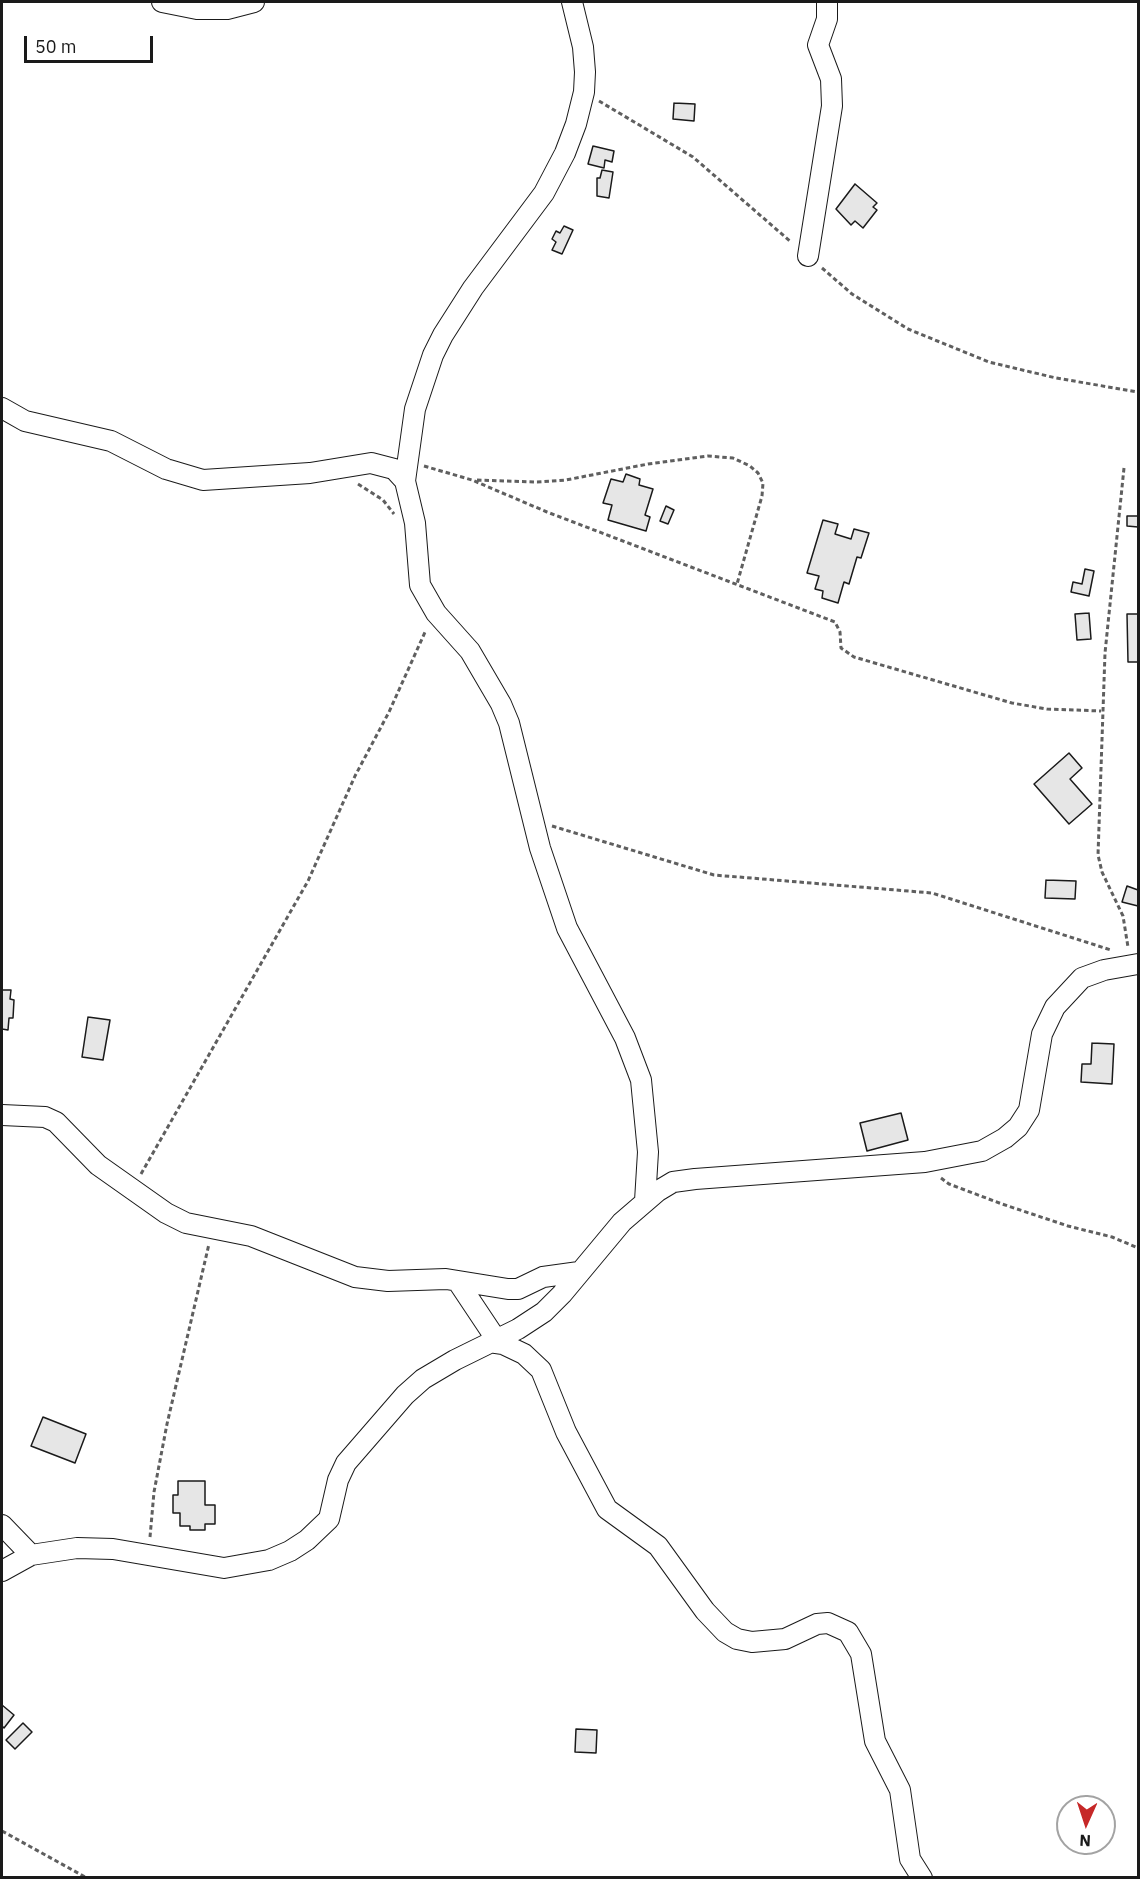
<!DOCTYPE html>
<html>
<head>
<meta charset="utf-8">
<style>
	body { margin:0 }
	#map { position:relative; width:1140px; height:1879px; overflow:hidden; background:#fff; font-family:"IBM Plex Sans",sans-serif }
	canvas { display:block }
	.frame { position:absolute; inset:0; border:3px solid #1a1a1a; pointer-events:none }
	.north { position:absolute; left:1056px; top:1795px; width:60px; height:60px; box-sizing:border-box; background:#fff; border:2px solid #a3a3a3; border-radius:50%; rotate:183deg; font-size:16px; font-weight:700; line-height:24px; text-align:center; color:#1a1a1a }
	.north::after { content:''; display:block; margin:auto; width:21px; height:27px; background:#c62828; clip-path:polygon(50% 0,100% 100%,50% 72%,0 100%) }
	.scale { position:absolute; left:24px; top:36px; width:129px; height:27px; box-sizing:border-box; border:3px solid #1a1a1a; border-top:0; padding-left:8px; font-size:18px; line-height:21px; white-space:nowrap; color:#1a1a1a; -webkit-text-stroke:4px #fff; paint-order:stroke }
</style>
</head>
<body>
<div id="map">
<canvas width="1140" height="1879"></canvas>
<div class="frame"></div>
<div class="north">N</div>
<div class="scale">50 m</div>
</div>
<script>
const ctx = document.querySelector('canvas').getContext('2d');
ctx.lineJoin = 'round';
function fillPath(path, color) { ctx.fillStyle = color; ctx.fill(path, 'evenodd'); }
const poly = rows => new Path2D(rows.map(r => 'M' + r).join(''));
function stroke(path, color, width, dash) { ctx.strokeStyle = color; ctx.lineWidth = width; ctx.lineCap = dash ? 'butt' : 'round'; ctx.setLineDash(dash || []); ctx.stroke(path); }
const building = poly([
	[674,103,695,104,694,121,673,119,674,103],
	[593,146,614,151,612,162,605,160,604,168,588,164,593,146],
	[602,170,613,172,609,198,597,196,597,178,600,178,602,170],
	[855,184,877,203,873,207,877,210,863,228,855,221,851,225,836,209,855,184],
	[564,226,573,230,562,254,552,250,556,242,552,239,556,231,560,233,564,226],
	[626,474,640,479,639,485,653,489,645,515,650,517,646,531,608,520,612,505,603,503,611,479,623,482,626,474],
	[666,506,674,510,668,524,660,521,666,506],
	[1127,516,1138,516,1138,527,1127,526,1127,516],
	[823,520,838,524,835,534,851,539,854,529,869,533,861,558,857,557,849,584,844,582,838,603,822,598,823,591,815,589,819,576,807,573,823,520],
	[1085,569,1094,571,1089,596,1071,592,1073,582,1082,584,1085,569],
	[1089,613,1091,639,1077,640,1075,614,1089,613],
	[1127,614,1138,614,1138,662,1128,662,1127,614],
	[1069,753,1082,768,1070,779,1092,804,1069,824,1034,784,1069,753],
	[1046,880,1076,881,1075,899,1045,898,1046,880],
	[1127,886,1138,890,1138,906,1122,902,1127,886],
	[2,990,11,990,10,999,14,1000,13,1018,9,1018,8,1030,2,1029,2,990],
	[88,1017,110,1020,103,1060,82,1057,88,1017],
	[1092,1043,1114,1044,1112,1084,1081,1082,1082,1064,1091,1064,1092,1043],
	[901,1113,908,1140,867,1151,860,1123,901,1113],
	[43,1417,86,1434,75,1463,31,1446,43,1417],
	[178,1481,205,1481,205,1505,215,1505,215,1524,205,1524,205,1530,190,1530,190,1526,180,1526,180,1513,173,1513,173,1495,178,1495,178,1481],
	[2,1705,14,1715,4,1728,2,1726,2,1705],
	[23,1723,32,1732,15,1749,6,1740,23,1723],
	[576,1729,597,1730,596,1753,575,1752,576,1729]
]);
const path = poly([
	[599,101,693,157,791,242],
	[822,268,852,294,908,329,989,362,1056,378,1138,392],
	[424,466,472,480,547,512,835,622,840,632,841,648,854,657,1012,703,1047,709,1101,711],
	[1124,468,1105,653,1098,855,1102,872,1123,916,1128,947],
	[477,480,537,482,566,480,648,464,708,456,733,458,750,466,758,473,763,483,762,496,737,584],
	[358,484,383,500,394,514],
	[552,826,714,875,932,893,1111,950],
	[141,1174,308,881,355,776,389,712,426,630],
	[941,1178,949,1184,1002,1204,1068,1226,1112,1237,1138,1248],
	[150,1537,154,1492,167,1424,209,1244],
	[2,1831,87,1878]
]);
const minor = poly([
	[162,2,197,9,227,9,254,2],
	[808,256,832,106,831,79,818,45,827,19,827,2],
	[2,408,25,421,111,441,166,469,203,480,310,473,371,463,394,469,405,481,415,523,420,585,436,613,470,651,501,704,509,723,540,848,567,928,625,1038,641,1080,648,1152,645,1201],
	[405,481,415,409,433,355,443,335,473,288,544,193,565,153,576,124,584,92,585,72,583,47,572,2],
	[2,1115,45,1117,56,1122,98,1165,166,1213,186,1223,251,1236,355,1277,388,1281,446,1279,508,1289,518,1289,543,1277,579,1272],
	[458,1282,496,1339],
	[489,1342,503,1344,524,1354,541,1370,566,1432,607,1509,658,1546,705,1611,725,1632,737,1639,752,1642,785,1639,817,1624,828,1623,848,1632,861,1654,875,1741,900,1790,910,1859,922,1878],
	[2,1525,31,1555],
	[2,1571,31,1555,77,1548,113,1549,224,1568,269,1560,290,1551,307,1540,329,1519,338,1480,346,1463,405,1395,423,1379,455,1360,518,1329,544,1312,562,1294,622,1222,658,1191,673,1182,695,1179,925,1162,982,1151,1005,1138,1018,1127,1029,1110,1042,1034,1055,1007,1082,978,1104,970,1138,964]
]);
fillPath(building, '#e6e6e6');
stroke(building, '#1a1a1a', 1.5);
stroke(minor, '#1a1a1a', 22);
stroke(path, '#5f5f5f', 3, [4.5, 3]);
stroke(minor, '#fff', 20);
</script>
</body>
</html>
